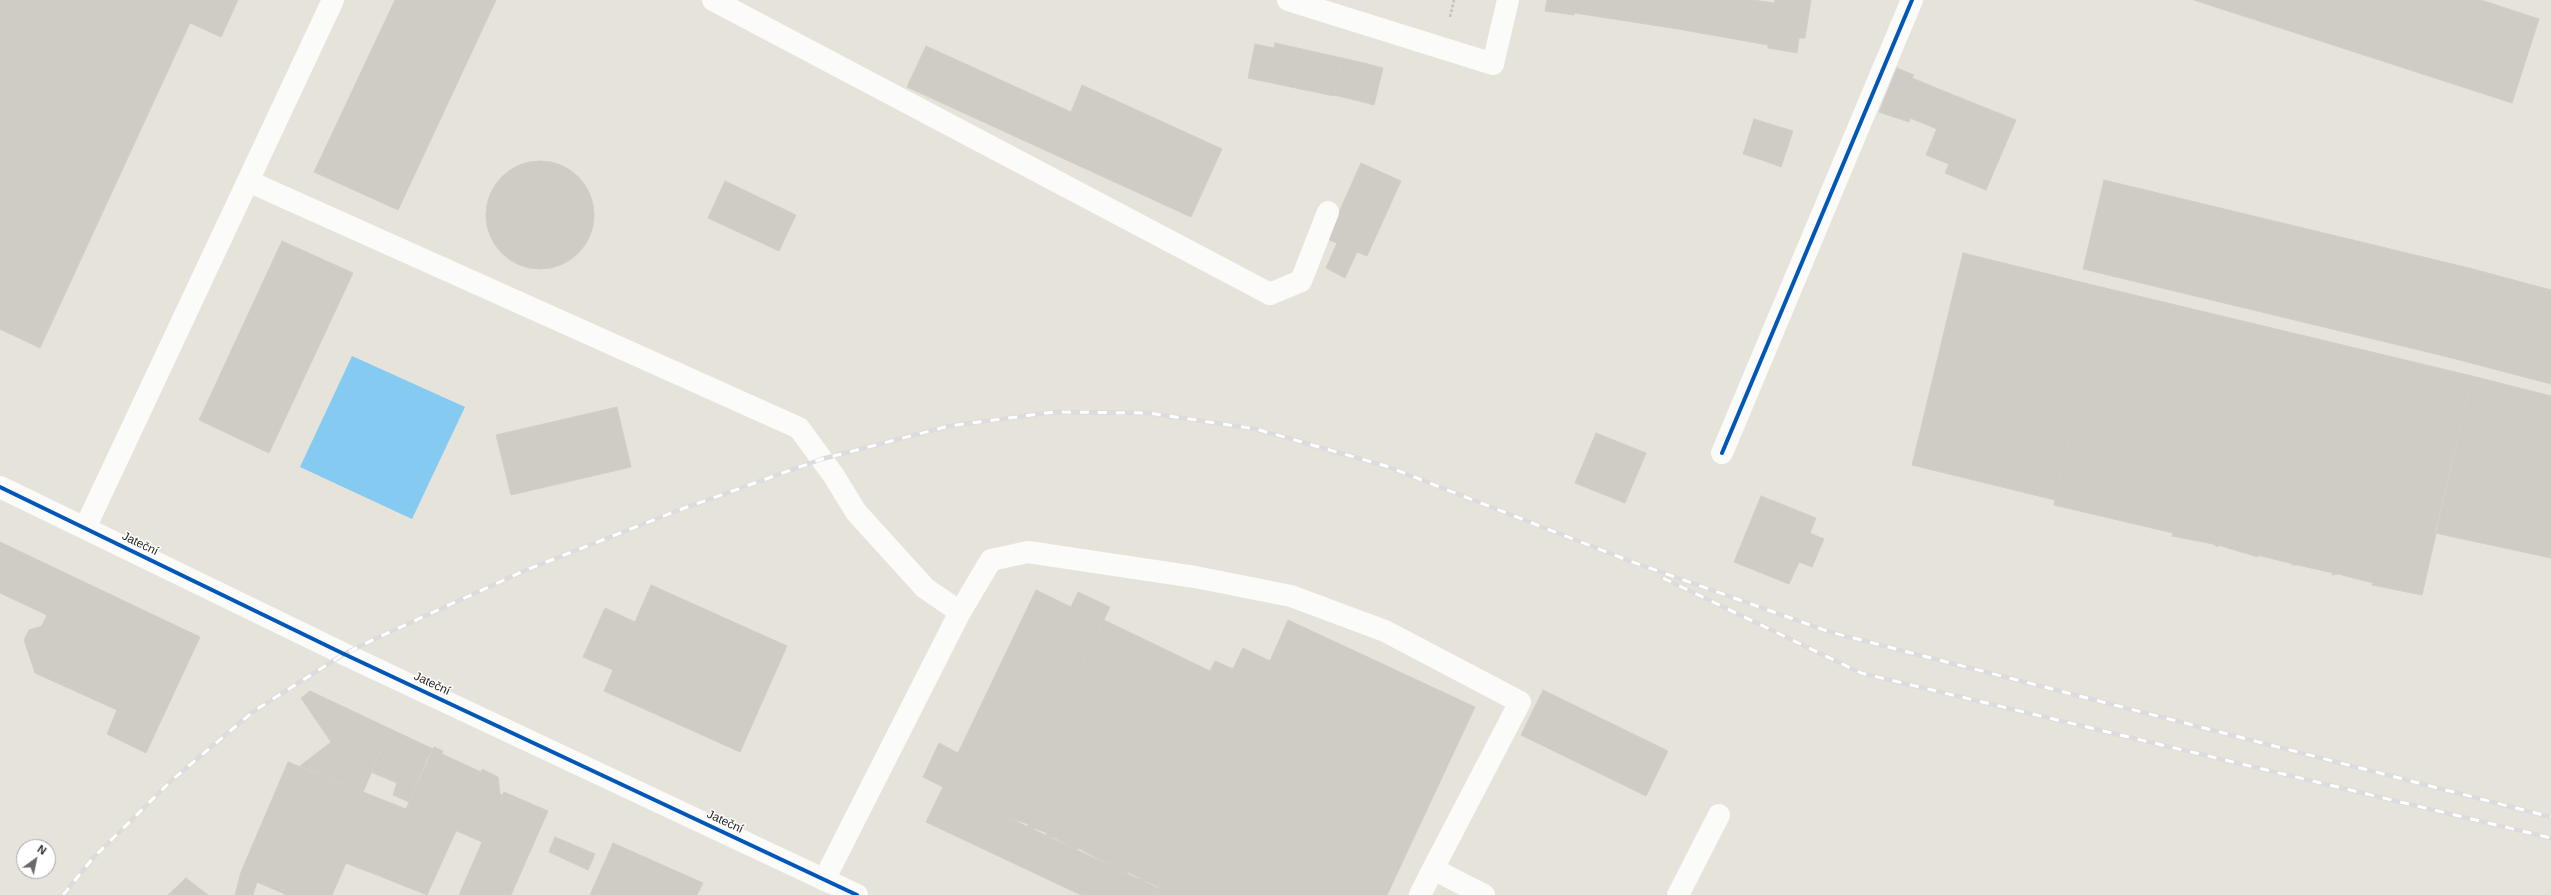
<!DOCTYPE html>
<html>
<head>
<meta charset="utf-8">
<style>
	body { margin:0 }
	#map { position:relative; width:2551px; height:895px; overflow:hidden; background:#e6e3db; font-family:Helvetica,sans-serif }
	canvas { display:block }
	.north { position:absolute; left:16px; top:839px; width:40px; height:40px; box-sizing:border-box; background:#fff; border:1px solid #a8a8a8; border-radius:50%; rotate:33deg; font-size:11px; font-weight:700; line-height:16px; text-align:center; color:#262626 }
	.north::after { content:''; display:block; margin:auto; width:14px; height:18px; background:#696865; clip-path:polygon(50% 0,100% 100%,50% 72%,0 100%) }
</style>
</head>
<body>
<div id="map">
<canvas width="2551" height="895"></canvas>
<div class="north">N</div>
</div>
<script>
const ctx = document.querySelector('canvas').getContext('2d');
ctx.lineJoin = 'round';
function fillPath(path, color) { ctx.fillStyle = color; ctx.fill(path, 'evenodd'); }
const poly = rows => new Path2D(rows.map(r => 'M' + r).join(''));
function stroke(path, color, width, dash) { ctx.strokeStyle = color; ctx.lineWidth = width; ctx.lineCap = dash ? 'butt' : 'round'; ctx.setLineDash(dash || []); ctx.stroke(path); }
function drawText(font, color, halo, rows, align = 'center') {
  ctx.font = font + ' Helvetica,sans-serif'; ctx.lineWidth = 3; ctx.setLineDash([]); ctx.textBaseline = 'middle'; ctx.strokeStyle = halo; ctx.fillStyle = color; for (const [text, x, y, turn = 0] of rows) {
    ctx.save(); ctx.translate(x, y); ctx.rotate((+turn || 0) * Math.PI / 180); ctx.textAlign = isNaN(turn) ? turn : align; if (halo) ctx.strokeText(text, 0, 0); ctx.fillText(text, 0, 0); ctx.restore();
  }
}
const water = poly([
	[352,356,465,407,412,519,300,467]
]);
const building = poly([
	[0,0,238,0,221,37,190,23,40,348,0,329,0,0],
	[395,0,496,0,398,210,314,172,395,0],
	[1547,0,1753,0,1774,3,1775,0,1811,0,1805,38,1799,38,1797,53,1768,48,1768,45,1678,29,1575,13,1574,15,1545,11,1547,0],
	[2194,0,2481,0,2539,19,2512,103,2194,0],
	[1275,43,1342,58,1334,96,1267,82,1275,43],
	[1255,44,1274,48,1267,82,1248,78,1255,44],
	[926,46,1071,112,1082,85,1222,149,1191,217,907,87,926,46],
	[1342,58,1364,63,1355,100,1334,95,1342,58],
	[1364,63,1383,68,1374,105,1355,100,1364,63],
	[1897,68,1914,75,1912,78,1951,94,1937,129,1910,118,1909,122,1879,112,1897,68],
	[1951,94,2016,120,1986,190,1945,173,1949,164,1926,155,1951,94],
	[1754,119,1773,125,1762,160,1743,154,1754,119],
	[1773,125,1793,131,1781,167,1762,160,1773,125],
	'486 215a54 54 0 1 1 108 0a54 54 0 1 1-108 0Z',
	[1361,163,1401,181,1367,256,1357,252,1345,278,1326,268,1337,243,1327,239,1361,163],
	[2104,180,2469,268,2448,357,2083,269,2104,180],
	[725,181,796,215,779,251,708,218,725,181],
	[282,241,353,273,269,453,199,420,282,241],
	[1963,253,2105,288,2103,295,2105,296,2092,350,2090,350,2055,500,1912,465,1963,253],
	[2469,268,2551,290,2551,384,2448,357,2469,268],
	[2105,288,2472,376,2422,595,2372,585,2373,583,2338,574,2332,575,2333,573,2298,565,2292,565,2293,564,2258,555,2258,557,2218,545,2218,547,2213,544,2172,536,2173,533,2054,505,2090,350,2092,350,2105,296,2103,295,2105,288],
	[2472,376,2551,396,2551,558,2435,533,2472,376],
	[617,407,631,467,511,495,496,435,617,407],
	[1596,433,1646,453,1625,503,1575,483,1596,433],
	[1761,496,1816,518,1810,533,1824,539,1812,567,1799,562,1789,584,1734,562,1761,496],
	[0,542,200,637,146,753,107,734,117,710,35,673,24,640,29,630,42,626,47,615,0,593,0,542],
	[651,585,787,646,740,752,604,691,613,670,583,657,605,608,635,622,651,585],
	[1036,590,1071,607,1078,592,1110,607,1009,818,1158,888,1160,890,1157,895,1081,895,926,822,943,787,923,777,939,743,958,753,1036,590],
	[1104,620,1210,671,1215,661,1233,669,1243,648,1270,661,1288,620,1475,707,1387,895,1157,895,1160,890,1159,887,1146,881,1145,883,1139,879,1140,878,1128,872,1127,874,1078,848,1077,850,1053,837,1052,839,1046,835,1047,833,1034,828,1034,830,1027,826,1028,824,1009,818,1104,620],
	[1543,690,1668,751,1646,796,1521,735,1543,690],
	[310,691,433,749,427,759,385,741,363,792,300,766,331,742,301,698,310,691],
	[385,741,427,759,409,802,393,795,397,783,371,772,385,741],
	[434,747,443,751,442,754,481,772,482,769,498,777,500,794,503,795,482,842,406,809,434,747],
	[288,762,363,792,333,858,346,863,332,895,287,895,257,882,253,895,235,895,241,872,288,762],
	[363,792,411,811,382,877,333,858,363,792],
	[504,792,548,811,511,895,459,895,504,792],
	[411,811,456,831,427,895,382,877,411,811],
	[555,837,595,854,588,870,549,852,555,837],
	[613,843,703,883,697,895,590,895,613,843],
	[186,878,208,895,168,895,186,878]
]);
const path = poly([
	[1450,17,1454,0]
]);
const minor = poly([
	[713,0,1270,294,1301,281,1328,212],
	[1288,0,1493,64,1508,0],
	[248,181,799,428,834,476,856,512,925,588,960,612],
	[1722,453,1912,0],
	[0,487,344,654,857,895],
	[85,528,333,0],
	[824,880,960,612,991,560,1028,552,1195,577,1291,596,1385,631,1520,702,1433,869,1484,895],
	[1420,895,1433,869],
	[1678,895,1719,815]
]);
const rail = poly([
	[1663,578,1861,673,2551,838],
	[63,895,93,858,172,780,254,711,344,654,381,636,526,570,679,510,822,459,949,426,1054,412,1149,413,1256,429,1386,466,1627,560,1830,632,2551,817]
]);
const cycleway = poly([
	[1722,453,1912,0],
	[0,487,344,654,857,895]
]);
const streetNames = [
	["Jateční",140,544,26],
	["Jateční",432,684,25],
	["Jateční",725,822,25]
];
fillPath(water, '#85caf1');
fillPath(building, '#cfccc6');
stroke(building, '#d1cec7', 1);
stroke(path, '#c4c3c2', 2.5, [3, 2]);
stroke(minor, '#fbfbfa', 22);
stroke(rail, '#dcdbdd', 4.5);
stroke(rail, '#fff', 3, [9]);
stroke(cycleway, '#0057b8', 4);
drawText('12px', '#262626', '#fff', streetNames);
</script>
</body>
</html>
